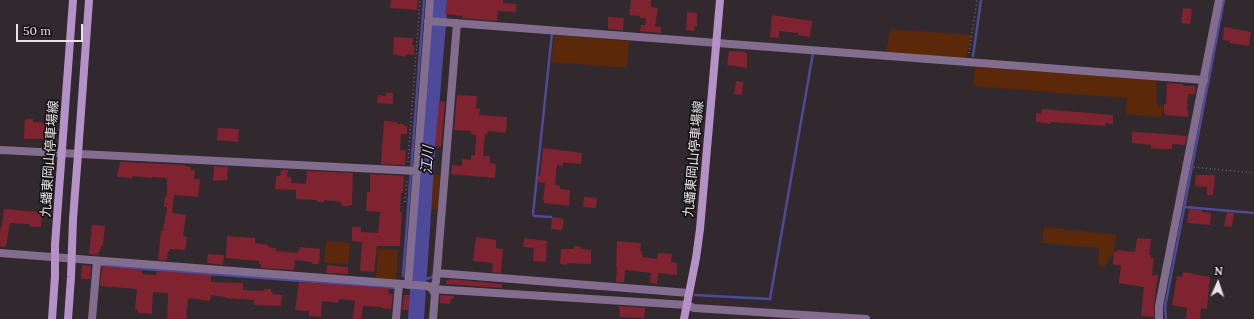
<!DOCTYPE html>
<html>
<head>
<meta charset="utf-8">
<style>
	body { margin:0 }
	#map { position:relative; width:1254px; height:319px; overflow:hidden; background:#31292d; font-family:Lora,serif }
	canvas { display:block }
	.north { position:absolute; left:1198px; top:263px; width:40px; height:40px; -webkit-text-stroke:3px #171315; paint-order:stroke; rotate:3deg; font-size:11px; font-weight:700; line-height:16px; text-align:center; color:#e8e3e6 }
	.north::after { content:''; display:block; margin:auto; width:14px; height:18px; background:#e8e3e6; clip-path:polygon(50% 0,100% 100%,50% 72%,0 100%) }
	.scale { position:absolute; left:16px; top:24px; width:67px; height:18px; box-sizing:border-box; border:2px solid #e8e3e6; border-top:0; padding-left:5px; font-size:12px; line-height:14px; white-space:nowrap; color:#e8e3e6; -webkit-text-stroke:3px #171315; paint-order:stroke }
</style>
</head>
<body>
<div id="map">
<canvas width="1254" height="319"></canvas>
<div class="north">N</div>
<div class="scale">50 m</div>
</div>
<script>
const ctx = document.querySelector('canvas').getContext('2d');
ctx.lineJoin = 'round';
function fillPath(path, color) { ctx.fillStyle = color; ctx.fill(path, 'evenodd'); }
const poly = rows => new Path2D(rows.map(r => 'M' + r).join(''));
function stroke(path, color, width, dash) { ctx.strokeStyle = color; ctx.lineWidth = width; ctx.lineCap = dash ? 'butt' : 'round'; ctx.setLineDash(dash || []); ctx.stroke(path); }
function drawText(font, color, halo, rows, align = 'center') {
  ctx.font = font + ' Lora,"Noto Sans JP",serif'; ctx.lineWidth = 3.5; ctx.setLineDash([]); ctx.textBaseline = 'middle'; ctx.strokeStyle = halo; ctx.fillStyle = color; for (const [text, x, y, turn = 0] of rows) {
    ctx.save(); ctx.translate(x, y); ctx.rotate((+turn || 0) * Math.PI / 180); ctx.textAlign = isNaN(turn) ? turn : align; if (halo) ctx.strokeText(text, 0, 0); ctx.fillText(text, 0, 0); ctx.restore();
  }
}
const green = poly([
	[890,29,971,35,966,59,886,54],
	[554,35,629,41,627,68,551,62],
	[975,67,1157,80,1156,102,1158,103,1158,106,1163,107,1162,117,1126,114,1127,98,973,86],
	[432,175,440,175,437,210,429,209],
	[1044,227,1116,235,1113,256,1108,258,1106,266,1098,265,1099,248,1042,243],
	[326,241,350,243,348,264,324,263],
	[378,249,398,250,396,280,376,278]
]);
const stream = poly([
	[973,56,981,0],
	[1185,207,1254,213],
	[551,217,534,216,533,214,552,33],
	[99,265,170,271,396,288],
	[403,276,424,0],
	[419,281,433,277,433,275],
	[695,295,770,299,813,53],
	[1166,319,1165,307,1224,0]
]);
const river = poly([
	[416,319,426,167,440,0]
]);
const building = poly([
	[391,0,418,0,417,10,390,8],
	[447,0,503,0,503,3,516,4,516,12,498,11,497,21,462,18,462,16,445,14],
	[631,0,651,0,651,7,658,8,655,26,661,27,661,33,640,31,641,25,645,25,646,18,640,18,640,16,629,15],
	[1183,8,1192,9,1190,24,1181,23],
	[687,12,697,13,697,26,695,26,694,31,686,30],
	[772,15,812,21,810,37,798,35,798,33,779,31,779,38,770,37],
	[608,17,624,18,623,30,608,29],
	[1224,27,1251,32,1249,46,1230,43,1230,41,1223,40],
	[394,37,413,38,412,45,414,45,414,55,406,54,406,57,393,54],
	[729,51,745,52,745,53,747,53,747,68,727,65],
	[736,81,743,82,742,95,734,94],
	[1167,83,1183,84,1183,86,1196,86,1195,94,1188,94,1187,109,1188,109,1188,117,1165,115,1165,114,1164,113,1164,104,1166,104],
	[386,93,393,93,393,104,377,103,378,95,386,96],
	[457,95,477,96,476,108,480,109,479,115,507,117,506,133,488,131,487,134,485,134,483,156,490,156,490,163,496,164,495,178,451,174,452,165,462,166,462,159,471,160,471,155,475,155,476,135,471,134,471,131,454,130],
	[439,101,445,102,441,147,435,146],
	[1042,109,1113,115,1113,124,1106,123,1105,126,1051,122,1051,124,1036,122,1036,113,1041,114],
	[25,119,33,119,33,122,52,123,51,137,54,137,53,145,45,145,45,139,24,139],
	[384,121,397,122,397,124,404,124,404,126,407,126,407,134,401,134,400,150,406,150,405,165,381,164],
	[218,128,239,129,238,142,217,140],
	[1132,132,1152,133,1187,136,1185,145,1172,144,1172,149,1160,149,1151,148,1151,145,1132,143],
	[543,148,582,153,581,164,567,163,563,163,563,166,557,165,555,185,560,186,560,189,570,190,569,206,544,203,544,200,543,200,545,183,537,182,538,176,540,176],
	[120,162,185,165,185,166,191,167,191,170,195,170,194,179,200,179,198,197,174,195,172,213,186,215,183,236,187,237,185,250,170,249,170,251,168,251,167,260,158,260,161,231,163,231,166,212,167,212,167,207,164,207,165,196,167,197,167,178,152,177,152,178,133,176,132,178,117,177],
	[214,166,228,167,227,180,213,181],
	[281,170,288,170,287,177,292,178,291,183,306,184,307,171,353,173,352,205,350,205,350,206,342,206,341,202,324,200,324,202,317,202,317,200,296,199,296,190,275,189,276,176,280,176],
	[370,174,404,176,403,193,401,193,400,212,402,212,400,246,377,246,374,272,360,271,362,242,352,241,352,227,361,227,361,232,378,233,380,212,366,211,367,192,370,192],
	[1196,175,1215,175,1213,195,1207,195,1207,187,1195,186],
	[584,197,597,198,596,208,583,207],
	[4,209,40,212,40,213,42,213,41,227,32,227,29,225,29,224,10,223,6,247,0,246,0,233,1,226,2,226],
	[1189,209,1202,210,1202,212,1211,213,1210,225,1187,223],
	[1227,212,1234,213,1232,227,1224,226],
	[552,217,564,219,562,230,551,229],
	[92,225,105,226,103,246,101,246,100,252,98,252,98,255,89,254],
	[227,236,255,238,255,243,268,245,268,247,276,248,276,251,297,253,297,251,299,251,300,247,320,249,319,264,312,264,312,262,295,260,294,270,261,268,261,264,259,264,259,261,226,258],
	[476,237,496,240,496,248,503,249,501,273,492,272,493,263,473,261],
	[524,238,547,241,546,262,533,261,534,248,523,247],
	[1137,238,1151,239,1149,255,1151,255,1151,258,1154,258,1152,275,1158,275,1154,305,1154,317,1141,316,1144,287,1119,283,1121,265,1113,265,1114,251,1117,252,1117,250,1135,252],
	[617,241,641,243,640,251,642,251,642,257,657,259,658,253,672,254,671,262,677,263,677,275,658,273,657,284,650,283,651,273,625,270,624,282,616,282,617,267,616,267],
	[574,246,581,247,581,249,591,250,591,264,567,263,567,265,560,264,561,249,574,249],
	[208,254,224,255,223,265,207,263],
	[82,265,91,266,90,279,81,279],
	[327,265,348,267,348,274,326,273],
	[102,266,142,270,142,274,156,275,157,271,211,275,211,282,243,283,243,290,264,291,264,289,271,289,271,292,273,292,272,294,282,295,281,306,254,305,254,300,226,298,226,297,211,295,210,301,188,298,186,319,167,319,168,293,153,292,152,314,138,313,138,310,135,309,137,289,100,286],
	[1183,272,1210,277,1207,309,1201,308,1200,319,1186,319,1187,308,1172,305,1177,276,1182,277],
	[449,279,502,284,502,288,446,284,446,280,449,281],
	[299,282,389,288,388,293,393,294,391,309,381,308,381,307,363,306,361,319,353,319,355,301,339,299,338,303,322,301,321,317,309,316,309,311,295,310],
	[404,295,409,295,409,310,402,310],
	[440,295,454,296,453,299,451,299,450,304,440,303],
	[619,306,645,308,644,318,620,317]
]);
const path = poly([
	[969,53,977,0],
	[408,162,420,0],
	[1194,167,1254,173],
	[405,202,407,179]
]);
const street = poly([
	[428,21,1204,80],
	[457,23,436,282,432,289,687,305,694,308,866,319],
	[0,150,417,171],
	[0,253,428,286,432,289,435,294,433,319],
	[437,273,689,293],
	[408,285,430,0],
	[92,319,97,261],
	[396,319,399,284],
	[1159,319,1159,306,1219,0]
]);
const secondary = poly([
	[52,319,55,276,55,245,73,0],
	[68,319,71,277,73,219,78,154,89,0],
	[684,319,696,258,700,229,720,0]
]);
const streetNames = [
	["九蟠東岡山停車場線",50,159,-86],
	["九蟠東岡山停車場線",694,159,-85]
];
const waterNames = [
	["江川",428,160,-86]
];
fillPath(green, '#5b290a');
stroke(stream, '#4d4a9a', 2.5);
stroke(river, '#4d4a9a', 16);
fillPath(building, '#7f2331');
stroke(path, '#6f686c', 1.5, [1, 3]);
stroke(street, '#836d8f', 8);
stroke(secondary, '#b492c8', 8);
drawText('13px', '#e8e3e6', '#171315', streetNames);
drawText('italic 14px', '#dcdef5', '#171315', waterNames);
</script>
</body>
</html>
